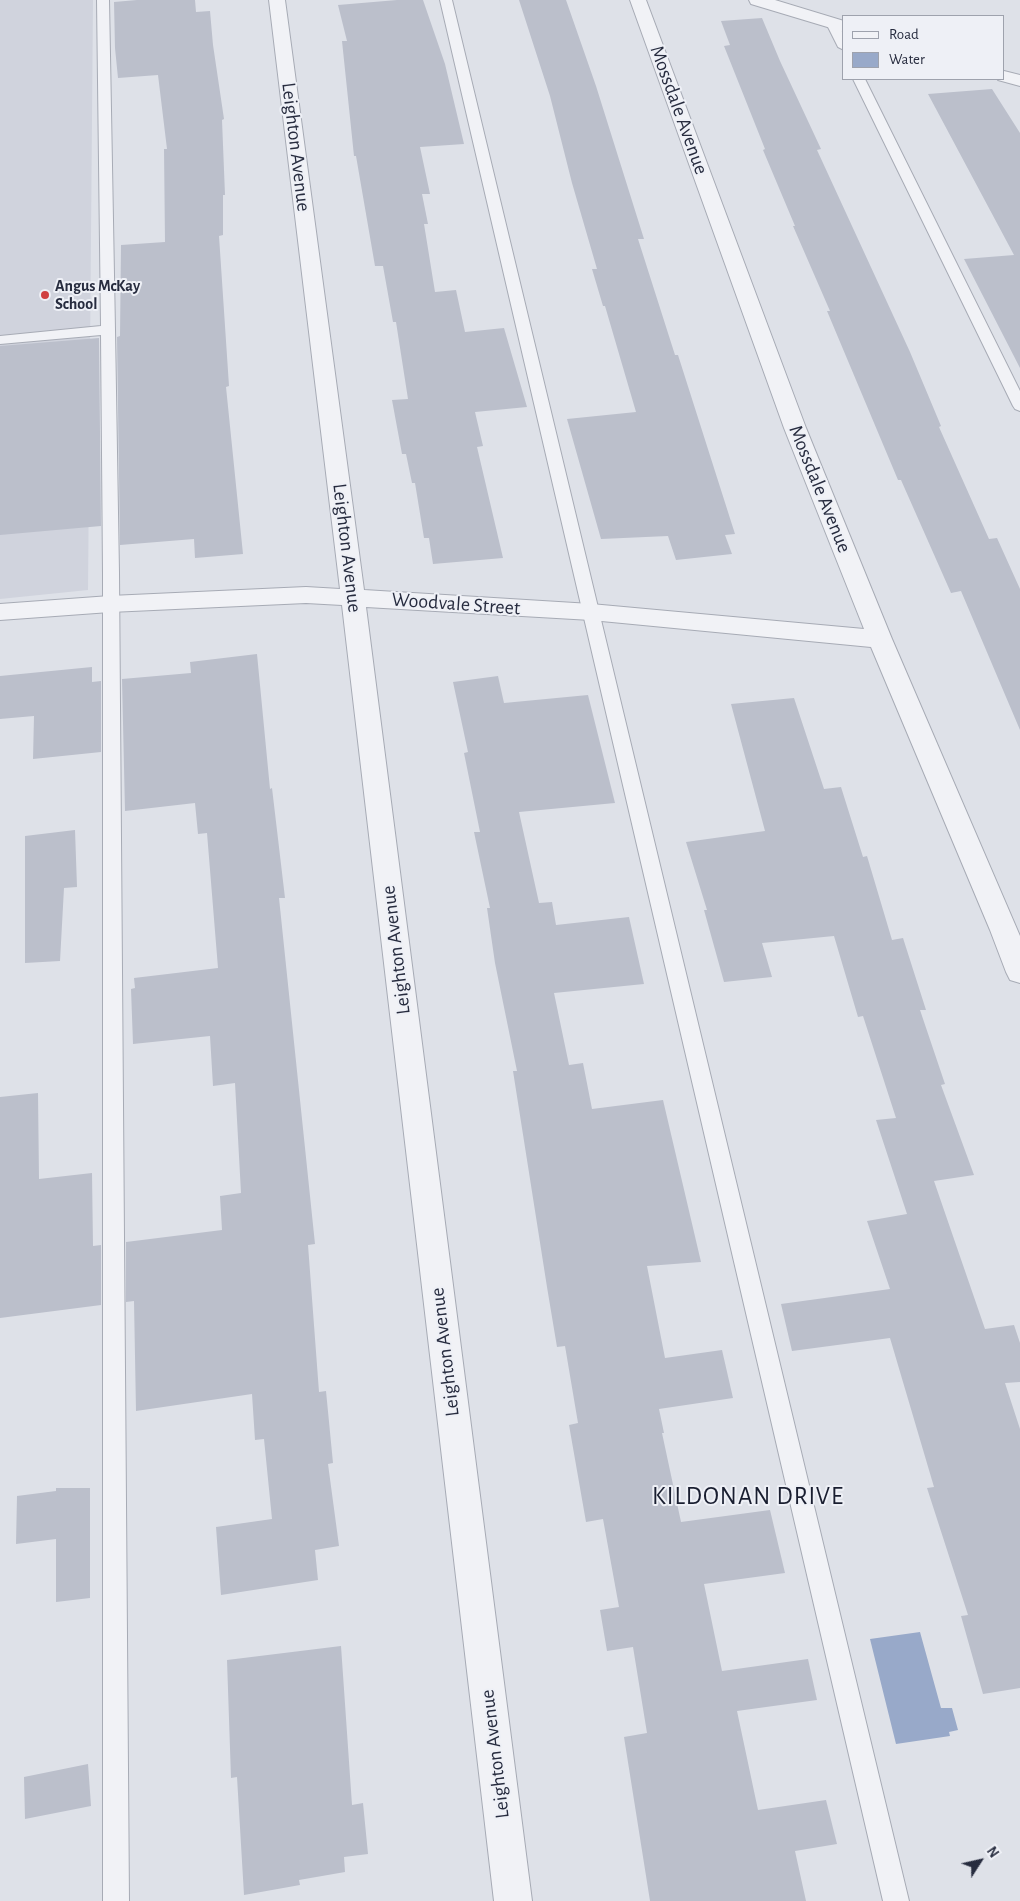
<!DOCTYPE html>
<html>
<head>
<meta charset="utf-8">
<style>
	body { margin:0 }
	#map { position:relative; width:1020px; height:1901px; overflow:hidden; background:#dee1e8; font-family:"Alegreya Sans",sans-serif }
	canvas { display:block }
	.legend { position:absolute; left:842px; top:15px; width:162px; height:65px; box-sizing:border-box; background:#eef0f6; border:1px solid #9ea2ad; margin:0; padding:6px 9px; list-style:none; font-size:15px; color:#272c3f }
	.legend li { display:flex; align-items:center; gap:10px; height:25px }
	.legend b { width:25px; border:1px solid #9ea2ad }
	.north { position:absolute; left:955px; top:1836px; width:50px; height:50px; -webkit-text-stroke:4px #eef0f6; paint-order:stroke; rotate:55deg; font-size:14px; font-weight:700; line-height:20px; text-align:center; color:#272c3f }
	.north::after { content:''; display:block; margin:auto; width:18px; height:22px; background:#272c3f; clip-path:polygon(50% 0,100% 100%,50% 72%,0 100%) }
</style>
</head>
<body>
<div id="map">
<canvas width="1020" height="1901"></canvas>
<ul class="legend">
<li><b style="height:6px;background:#f1f2f6"></b>Road</li>
<li><b style="height:14px;background:#98a9c9"></b>Water</li>
</ul>
<div class="north">N</div>
</div>
<script>
const ctx = document.querySelector('canvas').getContext('2d');
ctx.lineJoin = 'round';
function fillPath(path, color) { ctx.fillStyle = color; ctx.fill(path, 'evenodd'); }
const poly = rows => new Path2D(rows.map(r => 'M' + r).join(''));
function stroke(path, color, width, dash) { ctx.strokeStyle = color; ctx.lineWidth = width; ctx.lineCap = dash ? 'butt' : 'round'; ctx.setLineDash(dash || []); ctx.stroke(path); }
function drawText(font, color, halo, rows, align = 'center') {
  ctx.font = font + ' "Alegreya Sans",sans-serif'; ctx.lineWidth = 4; ctx.setLineDash([]); ctx.textBaseline = 'middle'; ctx.strokeStyle = halo; ctx.fillStyle = color; for (const [text, x, y, turn = 0] of rows) {
    ctx.save(); ctx.translate(x, y); ctx.rotate((+turn || 0) * Math.PI / 180); ctx.textAlign = isNaN(turn) ? turn : align; if (halo) ctx.strokeText(text, 0, 0); ctx.fillText(text, 0, 0); ctx.restore();
  }
}
const built = poly([
	[0,0,93,0,88,590,0,599]
]);
const water = poly([
	[920,1632,941,1708,952,1708,958,1730,949,1732,950,1736,896,1744,870,1639]
]);
const building = poly([
	[137,0,195,0,196,12,210,11,213,45,224,119,222,120,225,195,223,195,223,235,219,236,229,386,226,387,243,554,195,558,194,539,120,545,117,337,120,336,121,245,165,242,164,149,167,149,158,75,118,78,115,48,114,2],
	[397,0,423,0,445,64,464,144,420,147,430,194,422,194,428,224,424,224,435,292,456,290,465,332,504,328,527,407,475,412,483,446,477,447,503,558,433,564,429,538,424,538,415,483,412,483,406,454,402,454,392,400,408,399,396,322,393,322,383,266,375,266,356,156,354,156,342,41,347,41,338,5],
	[519,0,566,0,596,86,644,239,638,239,675,355,678,355,735,534,725,535,732,554,676,560,668,536,601,539,567,419,636,412,605,306,603,306,592,269,597,269,572,183,550,96],
	[762,18,780,61,821,149,817,150,910,352,941,426,939,427,989,539,997,538,1020,589,1020,730,961,591,951,593,901,480,898,480,827,311,830,311,793,226,795,226,763,150,765,149,724,46,730,45,721,21],
	[992,89,1020,133,1020,368,964,259,1014,255,928,94],
	[99,338,101,526,0,535,0,346],
	[257,654,270,789,272,788,285,898,279,898,315,1244,308,1245,319,1392,326,1391,333,1463,328,1464,339,1546,315,1550,318,1580,221,1595,216,1527,272,1519,264,1439,255,1440,252,1394,136,1411,134,1301,126,1302,126,1242,222,1230,220,1196,241,1193,235,1083,213,1086,210,1036,133,1044,131,989,135,988,134,978,218,968,207,833,198,834,195,803,125,811,122,679,191,673,190,662],
	[92,667,92,682,101,681,101,752,33,759,34,716,0,719,0,676],
	[498,676,504,703,588,695,615,803,519,812,539,903,552,902,556,925,629,917,644,984,554,993,569,1065,583,1063,592,1109,663,1100,701,1262,647,1266,665,1358,722,1350,733,1398,659,1409,664,1433,662,1433,681,1522,770,1510,785,1573,704,1584,722,1671,808,1659,817,1700,737,1711,758,1810,826,1800,837,1844,795,1851,806,1901,650,1901,624,1737,647,1733,633,1647,607,1651,600,1610,619,1607,603,1519,586,1522,569,1425,578,1423,565,1346,557,1347,547,1287,513,1071,517,1071,495,963,487,908,490,908,474,832,480,832,464,753,468,752,453,682],
	[794,698,824,789,841,787,863,857,867,856,892,940,903,938,926,1010,920,1010,945,1084,941,1085,974,1175,934,1181,985,1329,1014,1325,1020,1343,1020,1382,1005,1383,1020,1429,1020,1688,983,1694,961,1616,968,1615,927,1488,934,1487,890,1338,792,1351,781,1304,890,1289,867,1221,907,1214,876,1120,896,1118,863,1016,858,1017,834,936,762,943,772,977,724,982,704,910,707,910,686,842,765,831,731,704],
	[75,830,77,887,64,888,60,961,25,963,25,836],
	[38,1093,39,1179,92,1173,93,1246,101,1245,101,1305,0,1318,0,1097],
	[56,1488,90,1488,90,1598,56,1602,56,1539,16,1544,17,1496,56,1491],
	[341,1646,352,1805,363,1803,368,1854,344,1857,345,1872,299,1880,300,1885,244,1895,237,1777,231,1778,227,1660],
	[88,1764,91,1806,25,1819,24,1777]
]);
const service = poly([
	[97,0,109,0,115,330,119,573,129,1901,103,1901,103,573,101,335,0,344,0,336,101,326,97,0],
	[440,0,452,0,909,1901,883,1901,440,0],
	[832,19,836,21,844,35,844,50,838,47,826,23,832,19],
	[853,79,865,79,1020,391,1020,411,1015,409,1013,406,853,79]
]);
const minor = poly([
	[269,0,285,0,364,590,591,604,864,629,784,428,630,0,646,0,806,428,892,639,1020,936,1020,983,1010,980,1006,972,990,930,871,647,591,620,366,607,532,1901,494,1901,342,605,306,603,110,612,0,620,0,604,110,596,306,587,340,589,269,0],
	[749,0,775,0,844,21,844,32,751,4,749,0],
	[1004,71,1020,75,1020,86,998,80,1004,79,1004,71]
]);
const markers = [
	[45,295,5,"#d04041"]
];
const farPoinames = [
	["Angus McKay",55,286],
	["School",55,304]
];
const streetNames = [
	["Mossdale Avenue",679,110,70],
	["Leighton Avenue",296,147,83],
	["Mossdale Avenue",820,489,68],
	["Leighton Avenue",347,548,83],
	["Woodvale Street",456,604,4],
	["Leighton Avenue",396,950,-97],
	["Leighton Avenue",445,1352,-97],
	["Leighton Avenue",495,1754,-97]
];
const nearNeighbourhoodnames = [
	["KILDONAN DRIVE",748,1496]
];
fillPath(built, '#d0d3dd');
fillPath(water, '#98a9c9');
fillPath(building, '#bbbfcb');
stroke(service, '#a7abb5', 2);
stroke(minor, '#a7abb5', 2);
fillPath(service, '#f1f2f6');
fillPath(minor, '#f1f2f6');
for (const [x, y, r, color] of markers) { const dot = new Path2D(); dot.arc(x, y, r, 0, 2 * Math.PI); ctx.fillStyle = color; ctx.fill(dot); stroke(dot, '#eef0f6', 2); }
drawText('bold 16px', '#272c3f', '#eef0f6', farPoinames, 'left');
drawText('20px', '#272c3f', '#eef0f6', streetNames);
ctx.letterSpacing = '1px';
drawText('25px', '#191e30', '#eef0f6', nearNeighbourhoodnames);
ctx.letterSpacing = '0px';
</script>
</body>
</html>
